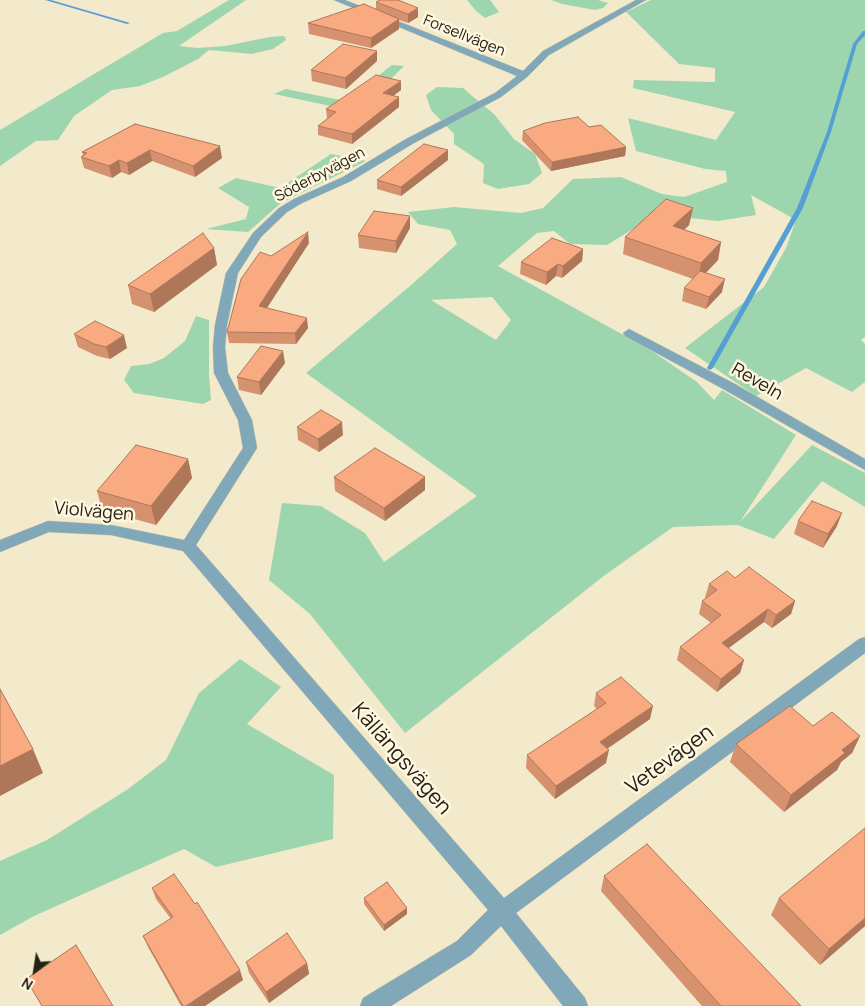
<!DOCTYPE html>
<html>
<head>
<meta charset="utf-8">
<style>
	body { margin:0 }
	#map { position:relative; width:865px; height:1006px; overflow:hidden; background:#f3eacc; font-family:Manrope,sans-serif }
	canvas { display:block }
	.north { position:absolute; left:10px; top:946px; width:50px; height:50px; -webkit-text-stroke:4px #fff7df; paint-order:stroke; rotate:211deg; font-size:14px; font-weight:700; line-height:20px; text-align:center; color:#242116 }
	.north::after { content:''; display:block; margin:auto; width:18px; height:22px; background:#242116; clip-path:polygon(50% 0,100% 100%,50% 72%,0 100%) }
</style>
</head>
<body>
<div id="map">
<canvas width="865" height="1006"></canvas>
<div class="north">N</div>
</div>
<script>
const ctx = document.querySelector('canvas').getContext('2d');
ctx.lineJoin = 'round';
function fillPath(path, color) { ctx.fillStyle = color; ctx.fill(path, 'evenodd'); }
const poly = rows => new Path2D(rows.map(r => 'M' + r).join(''));
function stroke(path, color, width, dash) { ctx.strokeStyle = color; ctx.lineWidth = width; ctx.lineCap = dash ? 'butt' : 'round'; ctx.setLineDash(dash || []); ctx.stroke(path); }
function drawText(font, color, halo, rows, align = 'center') {
  ctx.font = font + ' Manrope,sans-serif'; ctx.lineWidth = 5; ctx.setLineDash([]); ctx.textBaseline = 'middle'; ctx.strokeStyle = halo; ctx.fillStyle = color; for (const [text, x, y, turn = 0] of rows) {
    ctx.save(); ctx.translate(x, y); ctx.rotate((+turn || 0) * Math.PI / 180); ctx.textAlign = isNaN(turn) ? turn : align; if (halo) ctx.strokeText(text, 0, 0); ctx.fillText(text, 0, 0); ctx.restore();
  }
}
const green = poly([
	[229,0,246,0,179,46,197,48,225,46,270,37,284,36,286,40,273,49,252,54,209,50,198,59,163,77,140,86,112,90,74,116,58,140,36,141,0,166,0,130,163,33,177,31],
	[467,0,490,0,499,12,485,18,476,11],
	[551,0,598,0,608,3,603,8,595,10,562,4],
	[651,0,865,0,865,337,861,340,865,344,865,382,852,392,806,368,756,396,685,348,764,287,786,248,796,220,751,195,756,215,718,221,671,216,646,221,607,245,570,244,554,231,537,233,498,266,649,349,697,382,714,400,722,390,796,435,740,522,812,445,865,473,865,507,822,481,774,539,738,525,673,527,605,575,405,733,310,614,269,580,282,503,321,506,365,533,384,562,477,496,306,373,410,286,457,244,450,230,418,224,408,212,454,207,521,213,543,208,573,179,621,177,662,194,684,197,727,182,726,171,705,169,636,151,628,118,716,140,735,112,633,88,634,80,715,82,715,68,679,64,626,12],
	[492,297,511,320,496,340,431,300],
	[392,65,404,66,364,106,349,110,274,94,286,89,335,99,347,100],
	[437,87,463,88,471,95,494,114,514,139,535,154,542,173,529,184,498,189,483,183,484,164,454,144,454,134,431,110,426,95],
	[331,154,366,161,281,203,248,232,206,229,246,219,249,207,218,188,236,178,280,188],
	[196,316,209,320,209,375,211,400,203,404,134,393,124,380,131,366,149,364,164,358,185,341],
	[240,659,281,687,247,724,334,775,333,839,216,867,184,849,34,916,0,935,0,861,47,840,128,789,166,760,199,693]
]);
const stream = poly([
	[45,0,51,0,130,23,127,24,45,0],
	[863,31,865,31,865,35,857,44,831,132,803,208,713,368,710,370,708,369,707,368,797,208,827,132,853,44,863,31]
]);
const street = poly([
	[334,0,345,0,523,71,543,51,636,0,646,0,549,55,527,77,501,97,414,143,351,181,302,203,287,212,261,237,238,273,227,325,225,347,228,373,252,420,257,448,196,545,504,898,859,639,865,637,865,653,516,913,585,998,588,1006,563,1006,501,926,471,955,391,1006,360,1006,363,998,457,941,488,910,183,551,111,535,49,532,0,552,0,540,48,521,111,525,184,540,243,448,238,420,214,373,213,347,215,325,226,273,253,233,279,208,294,199,343,177,406,139,495,93,517,76,334,0],
	[629,329,735,384,865,459,865,470,725,390,625,336,623,333,629,329]
]);
const wall = poly([
	[376,2,418,17,408,23,399,20,399,29,371,48,309,34,308,23,376,9],
	[377,51,377,61,346,89,312,81,311,70],
	[401,90,393,96,399,107,352,144,318,135,318,126,327,119,326,109],
	[135,124,222,158,195,177,152,161,129,175,121,172,112,178,84,168,81,157,83,155,82,152],
	[589,127,626,147,625,156,551,171,522,140,523,131],
	[448,150,448,160,401,196,377,189,377,180],
	[693,208,689,225,684,230,721,242,718,260,706,273,722,292,706,309,682,301,684,288,693,279,623,254,625,237],
	[410,228,396,253,359,248,358,235],
	[309,243,267,308,308,328,296,344,229,343,227,332,271,256],
	[214,248,217,265,154,312,132,304,128,285],
	[583,249,582,261,562,278,556,276,546,285,520,274,521,262],
	[74,334,127,348,110,359,97,356,78,347],
	[285,363,261,395,239,390,237,377],
	[297,427,343,435,319,452,298,440],
	[188,459,192,478,156,525,102,510,97,491],
	[334,477,425,477,425,490,385,521,335,491],
	[798,521,837,526,823,548,794,534],
	[735,578,795,601,791,614,772,628,764,622,728,648,744,660,740,673,717,692,677,660,680,647,711,623,699,614,702,601,706,598,705,597,709,584],
	[596,693,650,719,607,749,606,763,555,799,526,768,527,755,597,709,594,706],
	[813,726,860,736,852,753,841,762,837,770,784,812,730,762,736,744],
	[604,876,801,1006,702,1006,601,891],
	[152,888,243,980,205,1006,181,1006,148,947,143,936,171,919,156,899],
	[364,898,407,908,407,914,384,931,364,904],
	[779,898,865,926,820,965,771,915],
	[246,962,307,963,309,974,269,1003,249,973]
]);
const shadedWall = poly([
	[418,8,418,17,408,23,408,14],
	[399,19,399,29,371,48,371,38],
	[377,51,377,61,346,89,345,78],
	[401,81,401,90,383,103,383,93],
	[399,97,399,107,352,144,352,134],
	[220,146,222,158,195,177,193,166],
	[626,147,625,156,551,171,552,162],
	[150,150,152,161,129,175,127,163],
	[448,150,448,160,401,196,401,187],
	[119,160,121,172,112,178,109,166],
	[693,208,689,225,670,244,673,226],
	[410,216,410,228,396,253,396,241],
	[308,232,309,243,261,317,259,306],
	[721,242,718,260,698,281,701,263],
	[214,248,217,265,154,312,150,294],
	[583,249,582,261,562,278,563,266],
	[558,264,556,276,546,285,547,272],
	[725,279,722,292,706,309,709,297],
	[307,318,308,328,296,344,295,333],
	[124,335,127,348,110,359,106,347],
	[283,351,285,363,261,395,259,382],
	[342,422,343,435,319,452,318,439],
	[188,459,192,478,156,525,151,506],
	[425,477,425,490,385,521,384,508],
	[842,513,837,526,823,548,828,534],
	[795,601,791,614,772,628,776,615],
	[768,609,764,622,718,656,722,643],
	[744,660,740,673,717,692,721,679],
	[653,706,650,719,598,755,600,742],
	[860,736,852,753,841,762,837,770,784,812,791,795,842,750],
	[33,749,43,773,0,796,0,766],
	[609,750,606,763,555,799,556,786],
	[407,908,407,914,384,931,384,925],
	[865,918,865,926,820,965,829,949],
	[307,963,309,974,269,1003,266,992],
	[240,970,243,980,205,1006,186,1006]
]);
const building = poly([
	[380,0,398,0,418,8,408,14,376,2,380,0],
	[364,4,399,19,371,38,308,23,364,4],
	[343,44,377,51,345,78,311,70,343,44],
	[376,75,401,81,383,93,399,97,352,134,318,126,336,112,326,109,376,75],
	[578,117,589,127,601,125,626,147,552,162,523,131,545,123,578,117],
	[135,124,220,146,193,166,150,150,127,163,119,160,109,166,81,157,87,153,82,152,135,124],
	[424,144,448,150,401,187,377,180,424,144],
	[666,199,693,208,673,226,721,242,701,263,625,237,666,199],
	[374,211,410,216,396,241,358,235,374,211],
	[308,232,259,306,307,318,295,333,227,332,241,279,260,252,271,256,308,232],
	[203,233,214,248,150,294,128,285,203,233],
	[552,238,583,249,563,266,558,264,547,272,521,262,552,238],
	[700,271,725,279,709,297,684,288,700,271],
	[95,321,124,335,106,347,94,344,74,334,95,321],
	[261,346,283,351,259,382,237,377,261,346],
	[321,410,342,422,318,439,297,427,321,410],
	[136,445,188,459,151,506,97,491,136,445],
	[375,448,425,477,384,508,334,477,375,448],
	[812,501,842,513,828,534,798,521,812,501],
	[749,567,795,601,776,615,768,609,722,643,744,660,721,679,680,647,721,615,702,601,717,590,709,584,727,571,735,578,749,567],
	[621,677,653,706,600,742,609,750,556,786,527,755,606,703,596,693,621,677],
	[0,689,33,749,0,766,0,689],
	[790,706,813,726,832,712,860,736,842,750,845,753,791,795,736,744,790,706],
	[865,828,865,918,829,949,779,898,865,828],
	[647,844,801,1006,721,1006,604,876,647,844],
	[174,874,195,904,197,902,240,970,186,1006,183,1006,143,936,173,917,152,888,174,874],
	[387,882,407,908,384,925,364,898,387,882],
	[287,933,307,963,266,992,246,962,287,933],
	[76,945,113,1006,42,1006,26,979,76,945]
]);
const farStreetnames = [
	["Forsellvägen",464,36,22],
	["Söderbyvägen",320,175,-28]
];
const streetNames = [
	["Reveln",757,382,30],
	["Violvägen",94,512,5]
];
const nearStreetnames = [
	["Källängsvägen",401,759,49],
	["Vetevägen",670,760,-36]
];
fillPath(green, '#9dd6ae');
fillPath(stream, '#569fd5');
stroke(street, '#cec6ab', 1);
fillPath(street, '#81a8b9');
fillPath(wall, '#d6926f');
fillPath(shadedWall, '#ae775a');
fillPath(building, '#f9aa81');
stroke(building, '#ae775a', 1);
drawText('15px', '#242116', '#fff7df', farStreetnames);
drawText('18px', '#242116', '#fff7df', streetNames);
drawText('21px', '#242116', '#fff7df', nearStreetnames);
</script>
</body>
</html>
